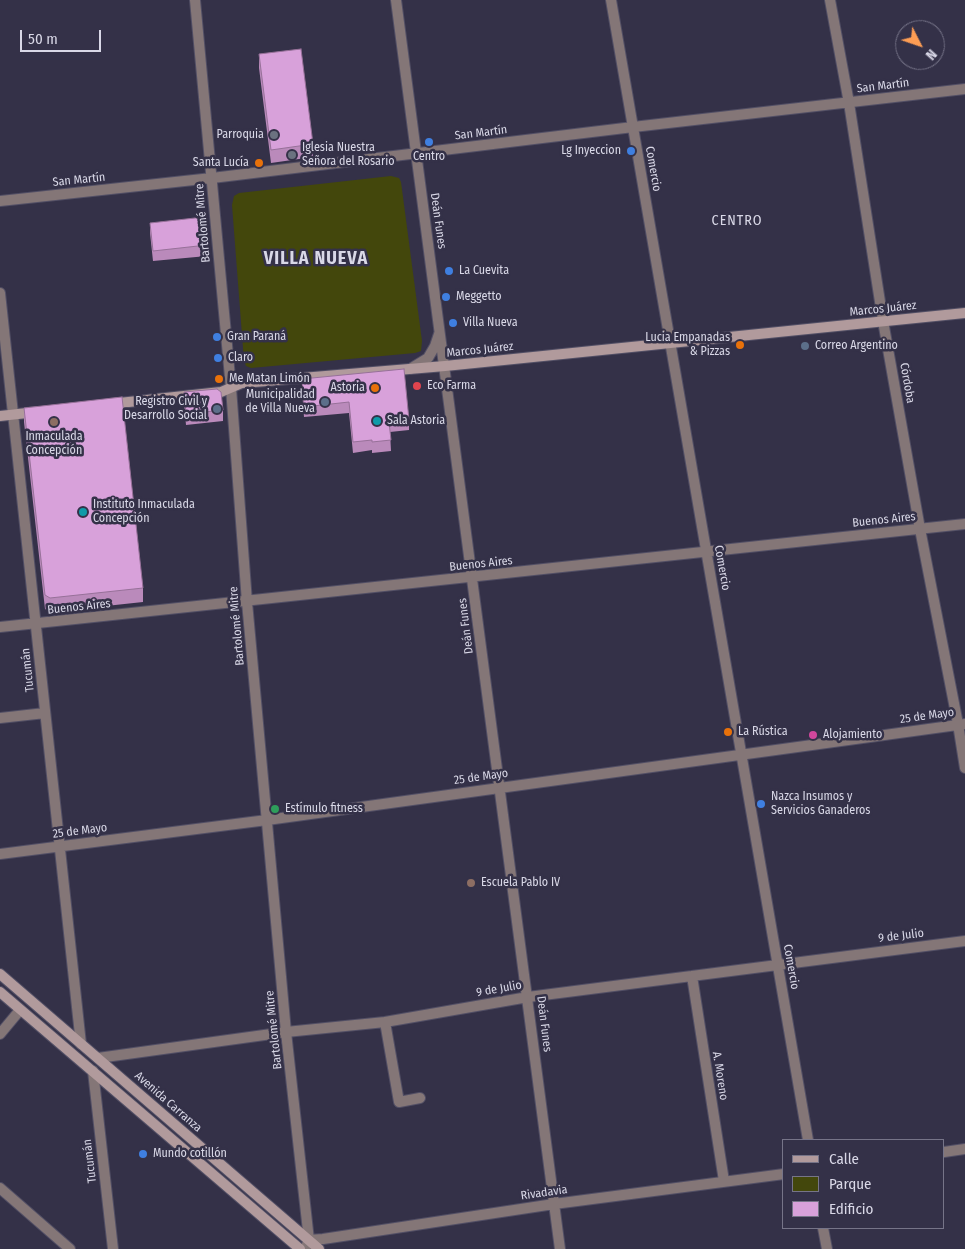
<!DOCTYPE html>
<html>
<head>
<meta charset="utf-8">
<style>
	body { margin:0 }
	#map { position:relative; width:965px; height:1249px; overflow:hidden; background:#343148; font-family:"Fira Sans Condensed",sans-serif }
	canvas { display:block }
	.legend { position:absolute; left:782px; top:1139px; width:162px; height:90px; box-sizing:border-box; background:#343148; border:1px solid #767488; margin:0; padding:6px 9px; list-style:none; font-size:15px; color:#d9d8e7 }
	.legend li { display:flex; align-items:center; gap:10px; height:25px }
	.legend b { width:25px; border:1px solid #767488 }
	.north { position:absolute; left:895px; top:20px; width:50px; height:50px; box-sizing:border-box; background:#343148; border:1px solid #767488; border-radius:50%; rotate:131deg; font-size:14px; font-weight:700; line-height:20px; text-align:center; color:#d9d8e7 }
	.north::after { content:''; display:block; margin:auto; width:18px; height:22px; background:#fd9d54; clip-path:polygon(50% 0,100% 100%,50% 72%,0 100%) }
	.scale { position:absolute; left:20px; top:30px; width:81px; height:22px; box-sizing:border-box; border:2px solid #d9d8e7; border-top:0; padding-left:6px; font-size:15px; line-height:18px; white-space:nowrap; color:#d9d8e7; -webkit-text-stroke:4px #343148; paint-order:stroke }
</style>
</head>
<body>
<div id="map">
<canvas width="965" height="1249"></canvas>
<ul class="legend">
<li><b style="height:6px;background:#b19a9c"></b>Calle</li>
<li><b style="height:14px;background:#43470c"></b>Parque</li>
<li><b style="height:14px;background:#d8a1da"></b>Edificio</li>
</ul>
<div class="north">N</div>
<div class="scale">50 m</div>
</div>
<script>
const ctx = document.querySelector('canvas').getContext('2d');
ctx.lineJoin = 'round';
function fillPath(path, color) { ctx.fillStyle = color; ctx.fill(path, 'evenodd'); }
const poly = rows => new Path2D(rows.map(r => 'M' + r).join(''));
function stroke(path, color, width, dash) { ctx.strokeStyle = color; ctx.lineWidth = width; ctx.lineCap = dash ? 'butt' : 'round'; ctx.setLineDash(dash || []); ctx.stroke(path); }
function drawText(font, color, halo, rows, align = 'center') {
  ctx.font = font + ' "Fira Sans Condensed",sans-serif'; ctx.lineWidth = 5; ctx.setLineDash([]); ctx.textBaseline = 'middle'; ctx.strokeStyle = halo; ctx.fillStyle = color; for (const [text, x, y, turn = 0] of rows) {
    ctx.save(); ctx.translate(x, y); ctx.rotate((+turn || 0) * Math.PI / 180); ctx.textAlign = isNaN(turn) ? turn : align; if (halo) ctx.strokeText(text, 0, 0); ctx.fillText(text, 0, 0); ctx.restore();
  }
}
const green = poly([
	[391,176,399,178,401,182,422,341,421,351,415,353,251,368,246,366,244,361,232,205,234,196,239,193]
]);
const street = poly([
	[195,0,231,388,247,602,286,1032,309,1240,305,1249],
	[396,0,560,1249],
	[611,0,808,1140],
	[830,0,849,103,883,321,920,529,958,724,965,768],
	[0,201,212,178,633,127,965,89],
	[0,293,81,1044],
	[410,369,428,358,435,346,439,334],
	[0,627,965,524],
	[0,718,45,713],
	[0,854,267,820,965,724],
	[692,976,724,1181],
	[385,1022,399,1102,420,1098],
	[0,1034,20,1010],
	[98,1058,286,1032,385,1022,528,997,965,941],
	[93,1071,113,1249],
	[944,1152,965,1149],
	[0,1188,70,1249],
	[823,1228,827,1249],
	[309,1240,323,1239,554,1204,784,1174]
]);
const secondary = poly([
	[110,404,221,392,242,383,445,366,965,313],
	[0,416,36,412],
	[0,974,319,1249],
	[0,992,300,1249]
]);
const wall = poly([
	[259,54,313,144,313,157,271,163,259,68],
	[150,223,207,245,207,256,153,261,150,233],
	[302,379,409,420,409,430,390,432,391,451,372,453,372,450,353,453,349,413,304,417,302,390],
	[184,392,223,410,223,421,186,425,184,403],
	[24,408,143,588,143,602,50,612,45,609,24,422]
]);
const building = poly([
	[301,49,313,144,271,150,259,54,301,49],
	[204,217,207,245,153,251,150,223,204,217],
	[404,369,409,420,389,422,391,440,372,442,372,440,353,442,349,402,304,407,302,379,404,369],
	[217,389,221,392,223,410,186,414,184,392,217,389],
	[122,397,143,588,50,598,45,595,24,408,122,397]
]);
const markers = [
	[274,135,5,"#6b7280"],
	[429,142,5,"#3f7fe0"],
	[631,151,5,"#3f7fe0"],
	[292,155,5,"#6b7280"],
	[259,163,5,"#e8710a"],
	[449,271,5,"#3f7fe0"],
	[446,297,5,"#3f7fe0"],
	[453,323,5,"#3f7fe0"],
	[217,337,5,"#3f7fe0"],
	[740,345,5,"#e8710a"],
	[805,346,5,"#5c6f8a"],
	[218,358,5,"#3f7fe0"],
	[219,379,5,"#e8710a"],
	[417,386,5,"#e0444e"],
	[375,388,5,"#e8710a"],
	[325,402,5,"#5c6f8a"],
	[217,409,5,"#5c6f8a"],
	[377,421,5,"#0f9aa8"],
	[54,422,5,"#8d6e63"],
	[83,512,5,"#0f9aa8"],
	[728,732,5,"#e8710a"],
	[813,735,5,"#d1479c"],
	[761,804,5,"#3f7fe0"],
	[275,809,5,"#2e9e5b"],
	[471,883,5,"#8d6e63"],
	[143,1154,5,"#3f7fe0"]
];
const streetNames = [
	["San Martín",883,86,-7],
	["San Martín",481,133,-7],
	["Comercio",653,169,80],
	["San Martín",79,180,-6],
	["Deán Funes",438,221,82],
	["Bartolomé Mitre",203,223,-95],
	["Marcos Juárez",883,309,-6],
	["Marcos Juárez",480,350,-6],
	["Córdoba",907,383,80],
	["Buenos Aires",884,520,-6],
	["Buenos Aires",481,564,-6],
	["Comercio",722,568,80],
	["Buenos Aires",79,607,-6],
	["Bartolomé Mitre",237,626,-95],
	["Deán Funes",466,626,-97],
	["Tucumán",28,670,-96],
	["25 de Mayo",927,716,-8],
	["25 de Mayo",481,777,-8],
	["25 de Mayo",80,831,-7],
	["9 de Julio",901,936,-7],
	["Comercio",791,967,80],
	["9 de Julio",499,989,-10],
	["Deán Funes",544,1024,83],
	["Bartolomé Mitre",274,1030,-96],
	["A. Moreno",720,1076,81],
	["Avenida Carranza",168,1102,41],
	["Tucumán",90,1161,-97],
	["Rivadavia",544,1193,-8]
];
const poiNames = [
	["Parroquia",264,135,"right"],
	["Iglesia Nuestra",302,148],
	["Señora del Rosario",302,162],
	["Lg Inyeccion",621,151,"right"],
	["Centro",429,157,"center"],
	["Santa Lucía",249,163,"right"],
	["La Cuevita",459,271],
	["Meggetto",456,297],
	["Villa Nueva",463,323],
	["Gran Paraná",227,337],
	["Lucia Empanadas",730,338,"right"],
	["& Pizzas",730,352,"right"],
	["Correo Argentino",815,346],
	["Claro",228,358],
	["Me Matan Limón",229,379],
	["Eco Farma",427,386],
	["Astoria",365,388,"right"],
	["Municipalidad",315,395,"right"],
	["de Villa Nueva",315,409,"right"],
	["Registro Civil y",207,402,"right"],
	["Desarrollo Social",207,416,"right"],
	["Sala Astoria",387,421],
	["Inmaculada",54,437,"center"],
	["Concepción",54,451,"center"],
	["Instituto Inmaculada",93,505],
	["Concepción",93,519],
	["La Rústica",738,732],
	["Alojamiento",823,735],
	["Nazca Insumos y",771,797],
	["Servicios Ganaderos",771,811],
	["Estímulo fitness",285,809],
	["Escuela Pablo IV",481,883],
	["Mundo cotillón",153,1154]
];
const neighbourhoodNames = [
	["CENTRO",737,221]
];
const districtNames = [
	["VILLA NUEVA",316,259]
];
fillPath(green, '#43470c');
stroke(street, '#524f65', 12);
stroke(secondary, '#524f65', 12);
stroke(street, '#847677', 10);
stroke(secondary, '#b19a9c', 10);
fillPath(wall, '#ba8abb');
fillPath(building, '#d8a1da');
stroke(building, '#977199', 1);
for (const [x, y, r, color] of markers) { const dot = new Path2D(); dot.arc(x, y, r, 0, 2 * Math.PI); ctx.fillStyle = color; ctx.fill(dot); stroke(dot, '#343148', 2); }
drawText('12px', '#d9d8e7', '#343148', streetNames);
drawText('12px', '#d9d8e7', '#343148', poiNames, 'left');
ctx.letterSpacing = '1px';
drawText('14px', '#d9d8e7', '#343148', neighbourhoodNames);
ctx.letterSpacing = '0px';
ctx.letterSpacing = '1px';
drawText('bold 18px', '#d9d8e7', '#343148', districtNames);
ctx.letterSpacing = '0px';
</script>
</body>
</html>
